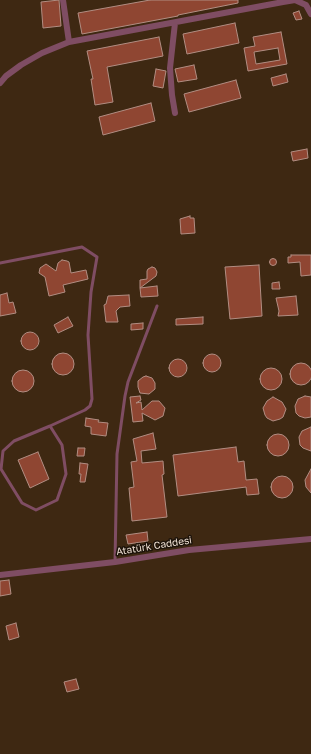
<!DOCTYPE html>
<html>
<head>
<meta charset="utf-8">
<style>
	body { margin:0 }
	canvas { display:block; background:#3e2812 }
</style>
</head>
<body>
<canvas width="311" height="754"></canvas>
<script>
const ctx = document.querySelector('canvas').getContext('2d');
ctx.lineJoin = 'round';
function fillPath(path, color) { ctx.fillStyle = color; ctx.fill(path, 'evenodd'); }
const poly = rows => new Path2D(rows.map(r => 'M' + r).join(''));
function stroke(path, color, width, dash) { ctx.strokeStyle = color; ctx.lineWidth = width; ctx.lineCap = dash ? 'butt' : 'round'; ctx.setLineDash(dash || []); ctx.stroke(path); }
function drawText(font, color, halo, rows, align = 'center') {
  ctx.font = font + ' "Golos Text",sans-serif'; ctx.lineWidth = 3; ctx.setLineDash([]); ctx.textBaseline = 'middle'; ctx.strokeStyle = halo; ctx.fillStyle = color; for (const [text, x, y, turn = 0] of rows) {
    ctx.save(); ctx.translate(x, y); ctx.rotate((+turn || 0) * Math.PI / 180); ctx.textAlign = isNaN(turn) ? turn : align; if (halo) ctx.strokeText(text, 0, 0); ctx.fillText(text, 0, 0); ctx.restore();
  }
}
const building = poly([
	[59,0,61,26,43,28,41,2,59,0],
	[150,0,238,0,238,3,178,15,178,16,82,34,78,13,150,0],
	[299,11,302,19,296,20,293,13,299,11],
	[235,23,239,43,187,54,183,34,235,23],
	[281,32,287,64,248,71,244,48,255,46,253,37,281,32],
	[278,48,280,60,256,64,254,52,278,48],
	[159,37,163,56,107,67,113,102,95,105,91,79,93,79,87,51,159,37],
	[194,65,197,79,178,82,175,69,194,65],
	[156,69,166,71,163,88,153,86,156,69],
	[286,74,288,82,273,86,271,78,286,74],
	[236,80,241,98,189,112,184,94,236,80],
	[151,103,155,121,103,135,99,117,151,103],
	[307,149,308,158,293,161,291,152,307,149],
	[190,216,190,218,194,218,195,233,181,234,180,219,190,216],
	[291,255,311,255,311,275,301,276,300,262,288,263,288,257,291,257,291,255],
	'269.5 262a3.5 3.5 0 1 1 7 0a3.5 3.5 0 1 1-7 0Z',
	[62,260,67,261,69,262,71,273,86,270,88,279,63,285,65,292,49,296,45,277,39,273,40,268,46,264,56,271,58,263,62,260],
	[259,265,262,316,230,319,225,267,259,265],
	[152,267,155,268,157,272,156,276,140,288,140,280,147,279,147,271,148,269,152,267],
	[279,282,280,289,272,289,272,283,279,282],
	[157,286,158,296,141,297,140,288,157,286],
	[7,293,9,303,13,302,16,313,0,316,0,295,7,293],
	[129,295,130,306,120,307,116,311,118,322,106,322,104,305,106,304,108,296,129,295],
	[296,296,298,315,278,316,279,311,276,298,296,296],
	[68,317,73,326,58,333,54,325,68,317],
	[203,317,203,324,176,325,176,319,203,317],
	[143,323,143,329,131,330,131,324,143,323],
	'21 341a9 9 0 1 1 18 0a9 9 0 1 1-18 0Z',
	'52 364a11 11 0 1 1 22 0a11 11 0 1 1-22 0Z',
	'203 363a9 9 0 1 1 18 0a9 9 0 1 1-18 0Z',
	'169 368a9 9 0 1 1 18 0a9 9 0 1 1-18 0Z',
	'290 374a11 11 0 1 1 22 0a11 11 0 1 1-22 0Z',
	'260 379a11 11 0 1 1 22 0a11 11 0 1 1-22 0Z',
	'12 381a11 11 0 1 1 22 0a11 11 0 1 1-22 0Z',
	[146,376,152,378,155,383,155,389,149,394,140,393,138,387,138,381,143,377,146,376],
	[140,396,141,400,136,403,141,402,142,410,152,401,159,401,165,408,163,416,155,420,142,413,143,421,133,422,130,397,140,396],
	[305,396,311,397,311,417,305,418,299,416,296,413,295,406,298,399,305,396],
	[273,397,282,402,286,409,283,417,280,419,273,421,267,418,265,415,263,408,267,401,273,397],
	[86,418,99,420,98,422,108,423,106,436,91,434,91,427,85,426,86,418],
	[311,427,311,451,303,448,300,445,299,437,302,431,311,427],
	[153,433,156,449,141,451,142,463,163,461,164,474,162,475,167,517,132,521,129,488,134,487,131,462,137,461,133,439,153,433],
	'267 445a11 11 0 1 1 22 0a11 11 0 1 1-22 0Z',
	[236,447,238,462,244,461,246,480,257,479,259,494,247,495,246,487,178,496,173,455,236,447],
	[78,448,85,448,84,456,77,456,78,448],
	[38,452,49,479,30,488,18,460,38,452],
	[80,463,88,464,85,482,80,482,81,474,79,474,80,463],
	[311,469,311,493,306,487,305,480,311,469],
	'271 487a11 11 0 1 1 22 0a11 11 0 1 1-22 0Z',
	[147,532,148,541,128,544,126,535,147,532],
	[9,580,11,594,0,596,0,581,9,580],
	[16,623,19,637,9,640,6,626,16,623],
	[76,679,79,689,67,692,64,682,76,679]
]);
const service = poly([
	[0,263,82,247,97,257,91,292,88,335,92,399,90,406,85,410,50,426,14,441,3,451,1,469,22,503,36,510,57,500,66,474,62,445,50,426],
	[115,562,117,454,125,396,128,382,157,306]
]);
const minor = poly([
	[63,0,69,42],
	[0,83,6,76,21,65,42,53,69,42,283,2,295,0,306,5,311,14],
	[175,113,172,95,170,68,175,23],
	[0,575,115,562,189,550,311,539]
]);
const streetNames = [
	["Atatürk Caddesi",154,546,-9]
];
fillPath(building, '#8f4632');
stroke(building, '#b18d82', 1);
stroke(service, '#7f4d63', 3);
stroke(minor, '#7f4d63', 6);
drawText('10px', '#f0e1d4', '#1d130a', streetNames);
</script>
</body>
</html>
